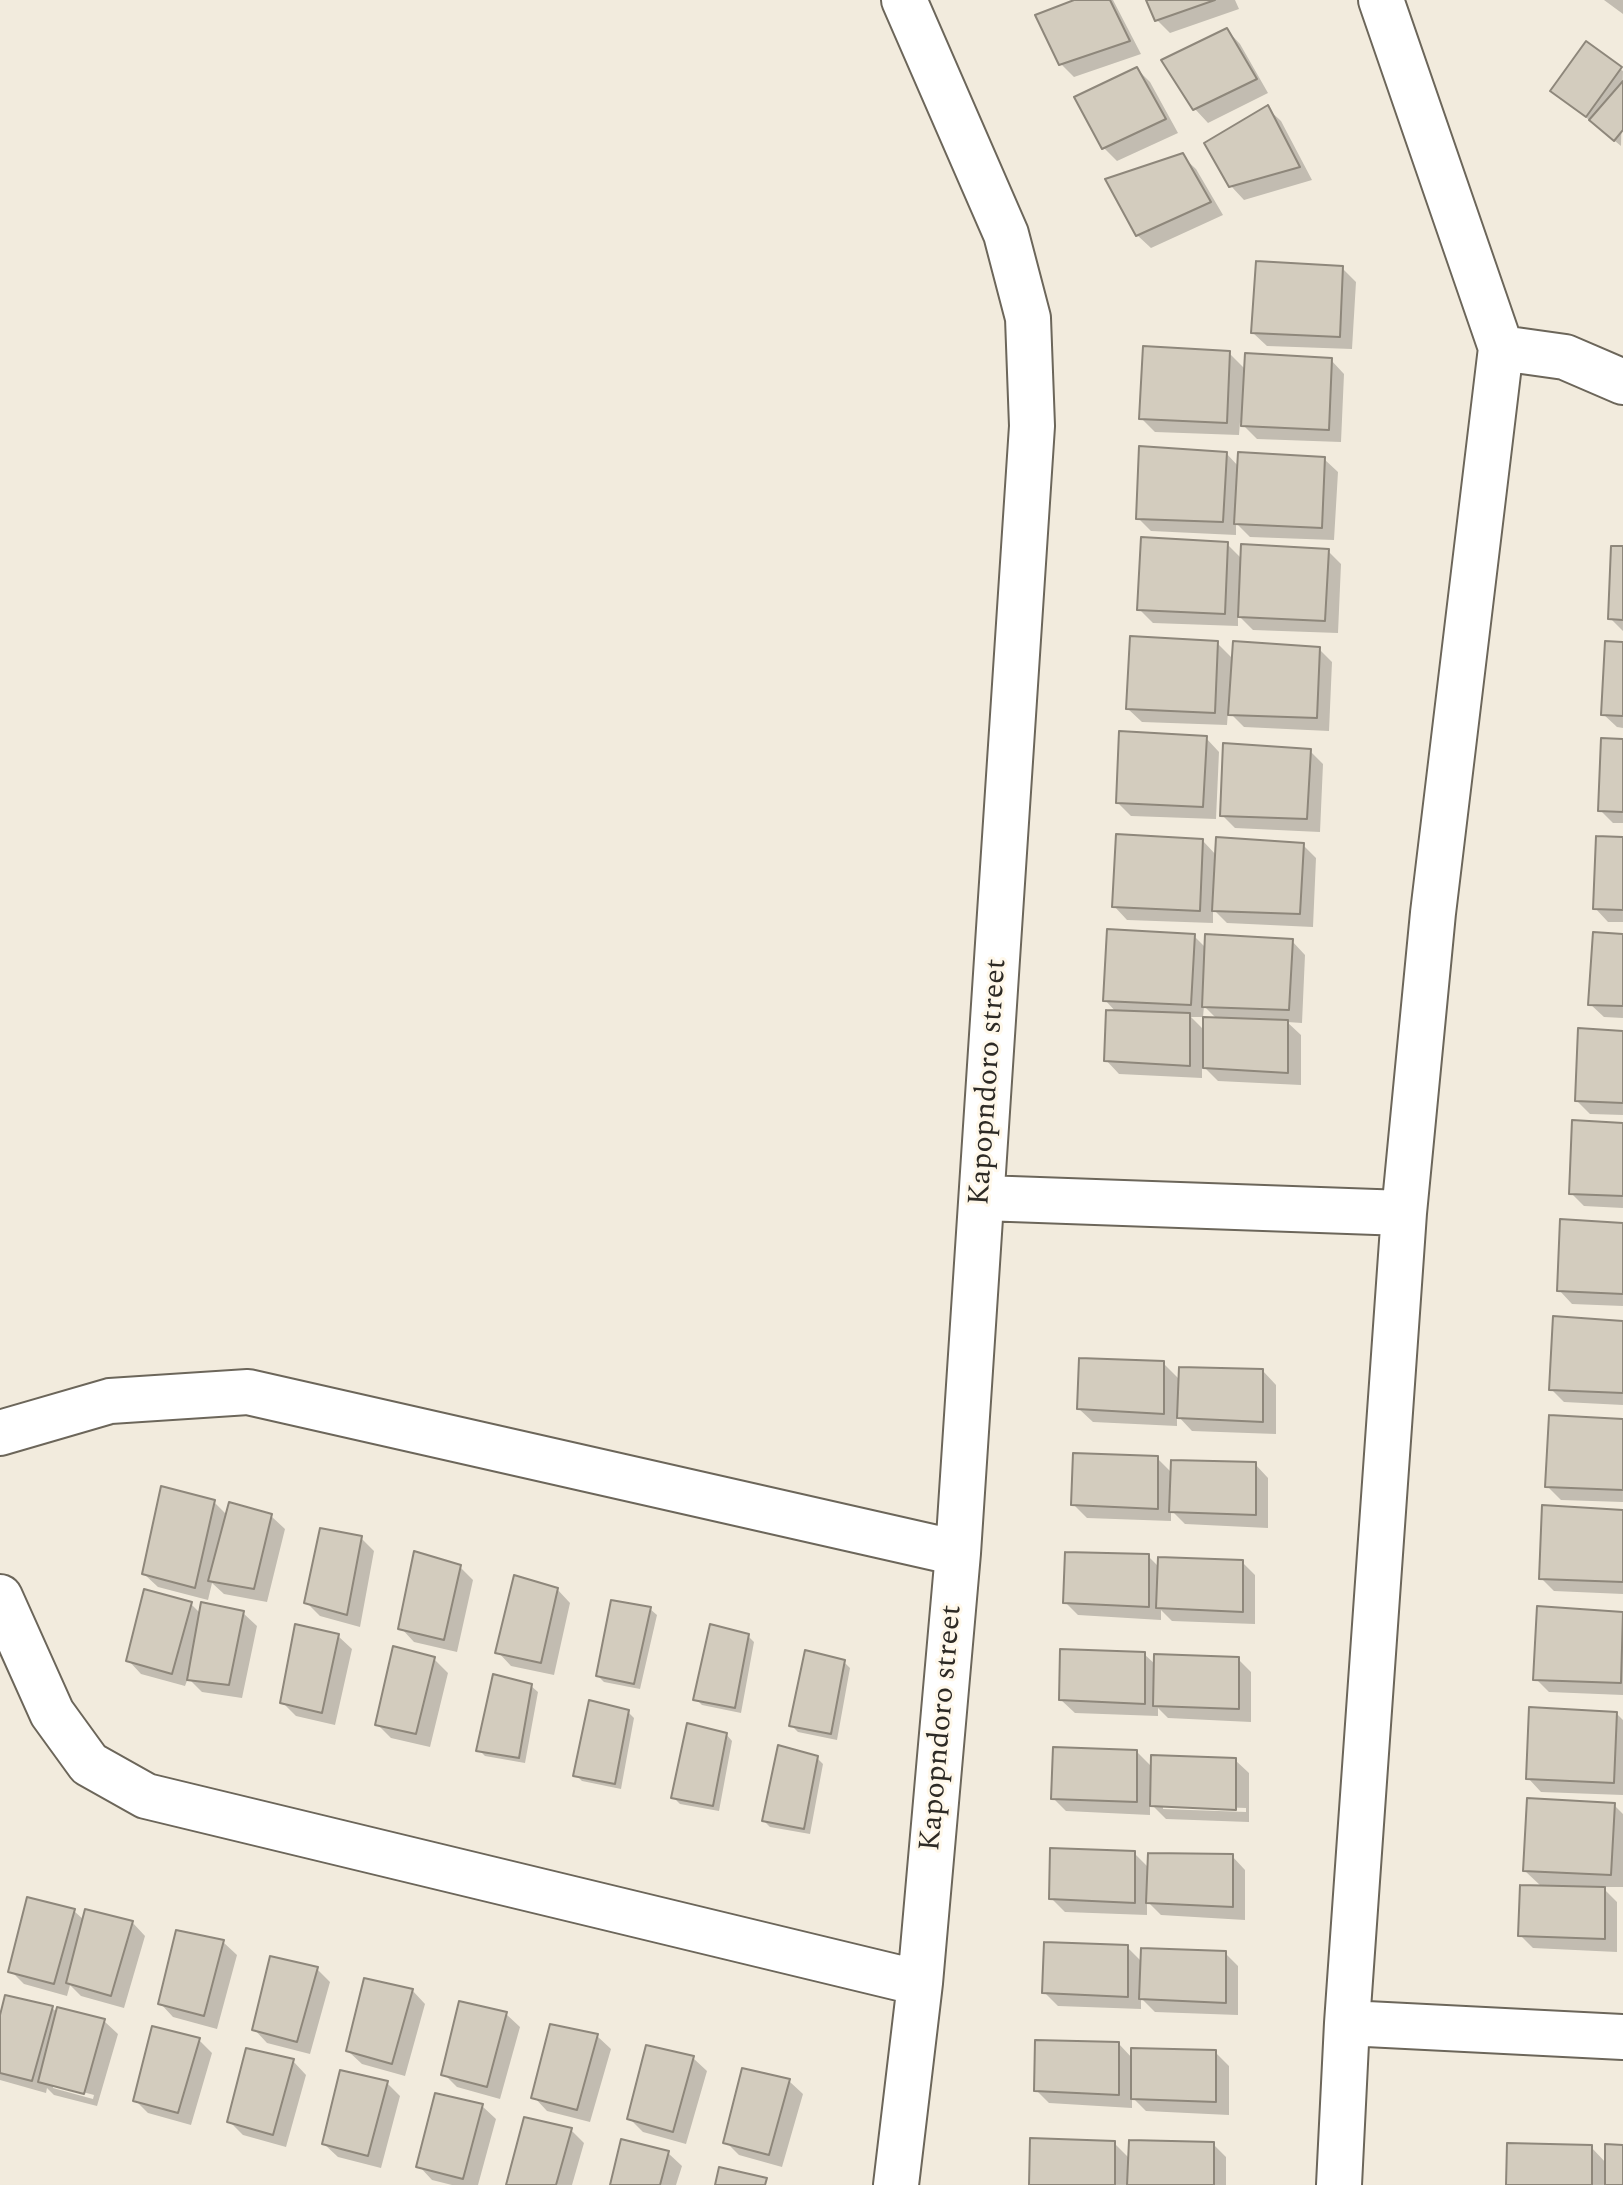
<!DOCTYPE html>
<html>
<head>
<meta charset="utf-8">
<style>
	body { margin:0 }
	canvas { display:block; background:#f2ebdd }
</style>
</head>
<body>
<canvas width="1623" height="2185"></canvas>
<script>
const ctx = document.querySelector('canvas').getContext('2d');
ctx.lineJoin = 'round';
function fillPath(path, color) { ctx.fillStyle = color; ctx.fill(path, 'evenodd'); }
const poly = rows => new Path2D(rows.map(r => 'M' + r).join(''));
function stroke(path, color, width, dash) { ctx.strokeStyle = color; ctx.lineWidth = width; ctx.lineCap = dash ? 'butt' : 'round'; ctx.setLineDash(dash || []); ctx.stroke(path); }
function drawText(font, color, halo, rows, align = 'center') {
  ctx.font = font + ' Spectral,serif'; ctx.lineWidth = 6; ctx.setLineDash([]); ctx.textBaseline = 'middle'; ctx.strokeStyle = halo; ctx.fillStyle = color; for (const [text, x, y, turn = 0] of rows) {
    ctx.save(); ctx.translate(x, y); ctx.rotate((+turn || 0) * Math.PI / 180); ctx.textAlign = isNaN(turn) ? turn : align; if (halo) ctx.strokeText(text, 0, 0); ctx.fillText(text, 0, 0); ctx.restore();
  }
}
const shadow = poly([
	[1080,0,1113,0,1141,54,1074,77,1061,64],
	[1148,0,1235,0,1239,9,1170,33,1157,20],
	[1604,0,1623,0,1623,14],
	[1227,30,1240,44,1268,93,1208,123,1195,109],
	[1137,69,1150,82,1178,133,1117,161,1104,148],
	[1620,69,1623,71,1621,146,1556,93],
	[1267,108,1281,121,1312,180,1244,200,1231,186],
	[1182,156,1196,169,1223,215,1151,248,1137,235],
	[1342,268,1356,282,1352,349,1267,346,1253,333],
	[1229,353,1246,370,1331,360,1344,374,1341,442,1257,439,1240,422,1239,435,1155,432,1141,418],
	[1226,453,1239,467,1324,459,1338,472,1334,540,1250,537,1236,523,1236,535,1151,531,1138,518],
	[1227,544,1242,559,1328,551,1341,564,1338,633,1253,630,1238,615,1238,626,1153,623,1139,609],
	[1623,548,1623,631,1610,618],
	[1217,643,1234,660,1319,649,1332,662,1329,731,1244,727,1228,711,1227,725,1142,722,1128,709],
	[1623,644,1623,728,1617,727,1603,714],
	[1206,738,1219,752,1216,819,1131,816,1118,803],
	[1623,741,1623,823,1613,823,1600,810],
	[1310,751,1323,764,1320,832,1235,828,1222,815],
	[1623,839,1623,922,1608,922,1595,908],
	[1203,841,1217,856,1303,845,1316,858,1313,927,1227,923,1213,909,1213,923,1127,920,1114,906],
	[1194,936,1206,948,1292,941,1305,955,1302,1023,1287,1022,1301,1035,1301,1085,1218,1081,1202,1065,1202,1078,1119,1074,1106,1060,1117,1013,1105,1000],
	[1204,1006,1218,1020,1205,1031,1191,1017,1203,1017],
	[1623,936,1623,1018,1604,1017,1590,1004],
	[1623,1033,1623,1115,1590,1114,1577,1101],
	[1623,1125,1623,1208,1584,1206,1571,1193],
	[1623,1225,1623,1306,1572,1304,1559,1290],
	[1623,1323,1623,1405,1564,1402,1551,1389],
	[1163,1363,1180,1380,1263,1371,1276,1385,1276,1434,1192,1431,1177,1415,1177,1426,1093,1422,1079,1409],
	[1623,1421,1623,1502,1561,1500,1548,1487],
	[1157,1458,1172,1473,1255,1464,1268,1478,1268,1528,1185,1524,1171,1510,1171,1521,1087,1518,1073,1504],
	[214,1502,227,1515,271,1516,285,1529,267,1602,224,1594,212,1583,208,1600,158,1587,144,1574],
	[1623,1512,1623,1594,1554,1591,1541,1578],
	[361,1538,374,1551,360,1627,320,1616,306,1602],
	[1148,1556,1160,1568,1242,1562,1255,1575,1255,1624,1172,1621,1161,1610,1161,1620,1078,1615,1065,1602],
	[460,1567,473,1580,457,1652,414,1642,401,1628],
	[557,1589,570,1603,554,1675,511,1666,498,1652],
	[191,1604,201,1614,243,1613,257,1626,242,1698,202,1692,188,1678,185,1686,141,1674,128,1660],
	[650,1609,657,1615,640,1689,604,1682,598,1676],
	[1539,1609,1623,1614,1623,1695,1549,1692,1536,1679],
	[338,1636,352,1649,335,1725,296,1716,282,1702],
	[748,1636,754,1642,741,1713,702,1705,696,1699],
	[1144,1654,1156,1665,1238,1659,1251,1672,1251,1722,1168,1718,1158,1708,1158,1716,1075,1713,1061,1700],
	[434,1659,448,1673,430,1747,391,1738,378,1725],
	[844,1662,850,1668,837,1740,798,1732,792,1726],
	[531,1686,538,1692,525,1763,485,1756,479,1750],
	[628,1712,634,1718,621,1789,582,1781,576,1775],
	[1617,1714,1623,1720,1623,1795,1541,1792,1528,1778],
	[726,1734,732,1741,719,1811,680,1804,673,1797],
	[1137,1752,1153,1768,1235,1760,1249,1773,1249,1822,1166,1819,1150,1803,1150,1815,1066,1811,1053,1798],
	[1163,1805,1246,1808,1246,1812,1163,1809],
	[817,1758,823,1764,810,1834,770,1827,764,1821],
	[1614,1805,1623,1814,1623,1887,1602,1887,1617,1902,1617,1952,1533,1948,1520,1935,1542,1887,1525,1871],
	[1134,1853,1149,1868,1232,1856,1245,1870,1245,1920,1161,1915,1147,1901,1147,1915,1065,1912,1051,1898],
	[74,1911,84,1920,132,1922,145,1936,124,2008,81,1996,70,1985,67,1996,24,1984,11,1971],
	[178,1932,223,1942,237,1955,217,2029,173,2017,160,2003],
	[1127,1947,1142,1962,1225,1953,1238,1966,1238,2015,1155,2012,1141,1998,1141,2009,1058,2006,1044,1992],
	[317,1969,330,1982,310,2054,267,2043,254,2029],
	[412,1990,425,2004,405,2076,362,2064,348,2051],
	[52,2008,58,2013,104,2021,118,2034,97,2106,54,2095,47,2088,46,2093,0,2080,0,2023],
	[53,2084,94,2095,93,2099,53,2088],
	[506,2014,520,2027,500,2099,457,2087,444,2074],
	[597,2036,611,2049,590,2122,547,2111,534,2097],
	[199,2040,212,2053,191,2125,148,2113,135,2100],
	[1119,2044,1133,2059,1215,2052,1229,2066,1229,2115,1146,2111,1132,2097,1132,2108,1049,2103,1036,2090],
	[693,2058,707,2071,686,2144,643,2132,630,2119],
	[293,2061,306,2075,286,2147,243,2135,229,2121],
	[789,2081,803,2094,782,2167,739,2155,726,2142],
	[387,2083,400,2096,381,2168,338,2157,324,2144],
	[482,2106,496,2119,478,2185,452,2185,432,2180,419,2166],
	[571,2130,584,2143,572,2185,508,2185],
	[1114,2143,1130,2159,1213,2144,1226,2157,1226,2185,1031,2185],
	[1591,2147,1607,2164,1623,2147,1623,2185,1508,2185],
	[668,2153,682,2166,676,2185,612,2185]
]);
const building = poly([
	[1074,0,1110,0,1130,41,1059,65,1035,15,1074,0],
	[1146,0,1215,0,1155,21,1146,0],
	[1227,28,1257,79,1193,110,1161,60,1227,28],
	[1586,41,1622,67,1586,117,1550,91,1586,41],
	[1137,67,1166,119,1102,149,1074,97,1137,67],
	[1623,81,1623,130,1614,141,1589,120,1623,81],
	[1268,105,1300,167,1229,187,1204,143,1268,105],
	[1183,153,1211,202,1136,236,1105,179,1183,153],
	[1256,261,1343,266,1340,337,1251,333,1256,261],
	[1143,346,1230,351,1227,423,1139,419,1143,346],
	[1245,353,1332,358,1329,430,1241,426,1245,353],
	[1139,446,1227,452,1223,522,1136,519,1139,446],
	[1238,452,1325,457,1322,528,1234,524,1238,452],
	[1141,537,1228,542,1225,614,1137,610,1141,537],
	[1241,544,1329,549,1325,621,1238,617,1241,544],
	[1611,546,1623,546,1623,620,1608,619,1611,546],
	[1130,636,1218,641,1215,713,1126,709,1130,636],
	[1233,641,1320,647,1317,718,1228,715,1233,641],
	[1605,641,1623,642,1623,716,1601,715,1605,641],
	[1119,731,1207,736,1203,807,1116,803,1119,731],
	[1601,738,1623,739,1623,812,1598,811,1601,738],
	[1223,743,1311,749,1307,819,1220,816,1223,743],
	[1116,834,1203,839,1200,911,1112,907,1116,834],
	[1596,836,1623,837,1623,910,1593,909,1596,836],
	[1216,837,1304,843,1300,914,1212,911,1216,837],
	[1107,929,1195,934,1191,1005,1103,1001,1107,929],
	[1593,932,1623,934,1623,1006,1588,1005,1593,932],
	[1205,934,1293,939,1289,1010,1202,1007,1205,934],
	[1106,1010,1190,1013,1190,1066,1104,1061,1106,1010],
	[1203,1017,1288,1020,1288,1073,1203,1068,1203,1017],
	[1578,1028,1623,1031,1623,1103,1575,1101,1578,1028],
	[1572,1120,1623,1123,1623,1196,1569,1194,1572,1120],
	[1560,1219,1623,1223,1623,1294,1557,1291,1560,1219],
	[1553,1316,1623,1321,1623,1393,1549,1390,1553,1316],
	[1079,1358,1164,1361,1164,1414,1077,1409,1079,1358],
	[1179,1367,1263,1369,1263,1422,1177,1418,1179,1367],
	[1549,1415,1623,1419,1623,1490,1545,1487,1549,1415],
	[1073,1453,1158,1456,1158,1509,1071,1505,1073,1453],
	[1171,1460,1256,1462,1256,1515,1169,1512,1171,1460],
	[161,1486,215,1500,195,1588,142,1574,161,1486],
	[229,1502,272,1514,254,1589,208,1581,229,1502],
	[1542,1505,1623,1510,1623,1582,1539,1579,1542,1505],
	[320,1528,362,1536,347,1615,304,1603,320,1528],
	[414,1551,461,1565,444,1640,398,1629,414,1551],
	[1065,1552,1149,1554,1149,1607,1063,1603,1065,1552],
	[1158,1557,1243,1560,1243,1612,1156,1608,1158,1557],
	[514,1575,558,1588,541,1663,495,1653,514,1575],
	[144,1589,192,1602,172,1674,126,1661,144,1589],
	[611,1600,651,1607,634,1684,596,1676,611,1600],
	[201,1602,244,1611,229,1685,187,1680,201,1602],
	[1537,1606,1623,1612,1621,1683,1533,1680,1537,1606],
	[295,1624,339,1634,322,1713,280,1703,295,1624],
	[710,1624,749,1634,735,1708,693,1700,710,1624],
	[393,1646,435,1657,416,1734,375,1725,393,1646],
	[1060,1649,1145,1652,1145,1704,1059,1700,1060,1649],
	[805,1650,845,1660,831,1734,789,1726,805,1650],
	[1154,1654,1239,1657,1239,1709,1153,1706,1154,1654],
	[493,1674,532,1684,519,1758,476,1751,493,1674],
	[589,1700,629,1710,615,1784,573,1776,589,1700],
	[1529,1707,1617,1712,1614,1783,1526,1779,1529,1707],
	[687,1723,727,1733,713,1806,671,1798,687,1723],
	[778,1745,818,1756,804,1829,762,1821,778,1745],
	[1053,1747,1137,1750,1137,1802,1051,1799,1053,1747],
	[1151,1755,1236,1758,1236,1810,1150,1806,1151,1755],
	[1527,1798,1615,1803,1611,1875,1523,1871,1527,1798],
	[1050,1848,1135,1851,1135,1903,1049,1899,1050,1848],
	[1148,1853,1233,1854,1233,1907,1146,1903,1148,1853],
	[1520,1885,1605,1887,1605,1939,1518,1936,1520,1885],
	[27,1897,75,1909,54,1984,8,1972,27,1897],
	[85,1909,133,1921,111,1996,66,1983,85,1909],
	[176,1930,224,1940,204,2016,158,2004,176,1930],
	[1044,1942,1128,1945,1128,1997,1042,1993,1044,1942],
	[1141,1948,1226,1951,1226,2003,1139,1999,1141,1948],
	[270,1956,318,1967,297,2042,252,2030,270,1956],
	[364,1978,413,1989,392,2064,346,2051,364,1978],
	[5,1995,53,2006,32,2081,0,2073,0,2015,5,1995],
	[459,2001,507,2012,487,2087,441,2075,459,2001],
	[57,2007,105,2019,84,2094,38,2082,57,2007],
	[550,2024,598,2034,577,2110,531,2098,550,2024],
	[152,2026,200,2038,178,2113,133,2101,152,2026],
	[1035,2040,1119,2042,1119,2095,1034,2091,1035,2040],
	[646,2045,694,2056,673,2132,627,2119,646,2045],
	[246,2048,294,2059,273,2135,227,2122,246,2048],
	[1131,2048,1216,2050,1216,2102,1131,2099,1131,2048],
	[742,2068,790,2079,769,2155,723,2143,742,2068],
	[340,2070,388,2081,368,2156,322,2144,340,2070],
	[435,2093,483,2104,463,2179,416,2167,435,2093],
	[524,2117,572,2128,556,2185,506,2185,524,2117],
	[1030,2138,1115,2141,1115,2185,1029,2185,1030,2138],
	[621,2139,669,2151,660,2185,610,2185,621,2139],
	[1129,2140,1214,2142,1214,2185,1127,2185,1129,2140],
	[1507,2143,1592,2145,1592,2185,1506,2185,1507,2143],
	[1605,2144,1623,2145,1623,2185,1605,2185,1605,2144],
	[719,2167,767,2178,765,2185,715,2185,719,2167]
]);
const minor = poly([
	[1501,348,1565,357,1623,382],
	[983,1198,1404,1213],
	[0,1433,110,1401,248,1392,958,1553],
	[0,1597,52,1713,89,1764,146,1796,920,1983],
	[1347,2023,1623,2037],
	[896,2185,920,1983,958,1553,1032,426,1028,318,1006,234,904,0],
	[1339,2185,1347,2023,1404,1213,1433,913,1501,348,1381,0]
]);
const streetNames = [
	["Kapopndoro street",990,1082,-86],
	["Kapopndoro street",943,1728,-85]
];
fillPath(shadow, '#0003');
fillPath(building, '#d3ccbe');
stroke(building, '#8e877b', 2);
stroke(minor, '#6c665a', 48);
stroke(minor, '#fff', 44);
drawText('30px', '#2d2a25', '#fff8ea', streetNames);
</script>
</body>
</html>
